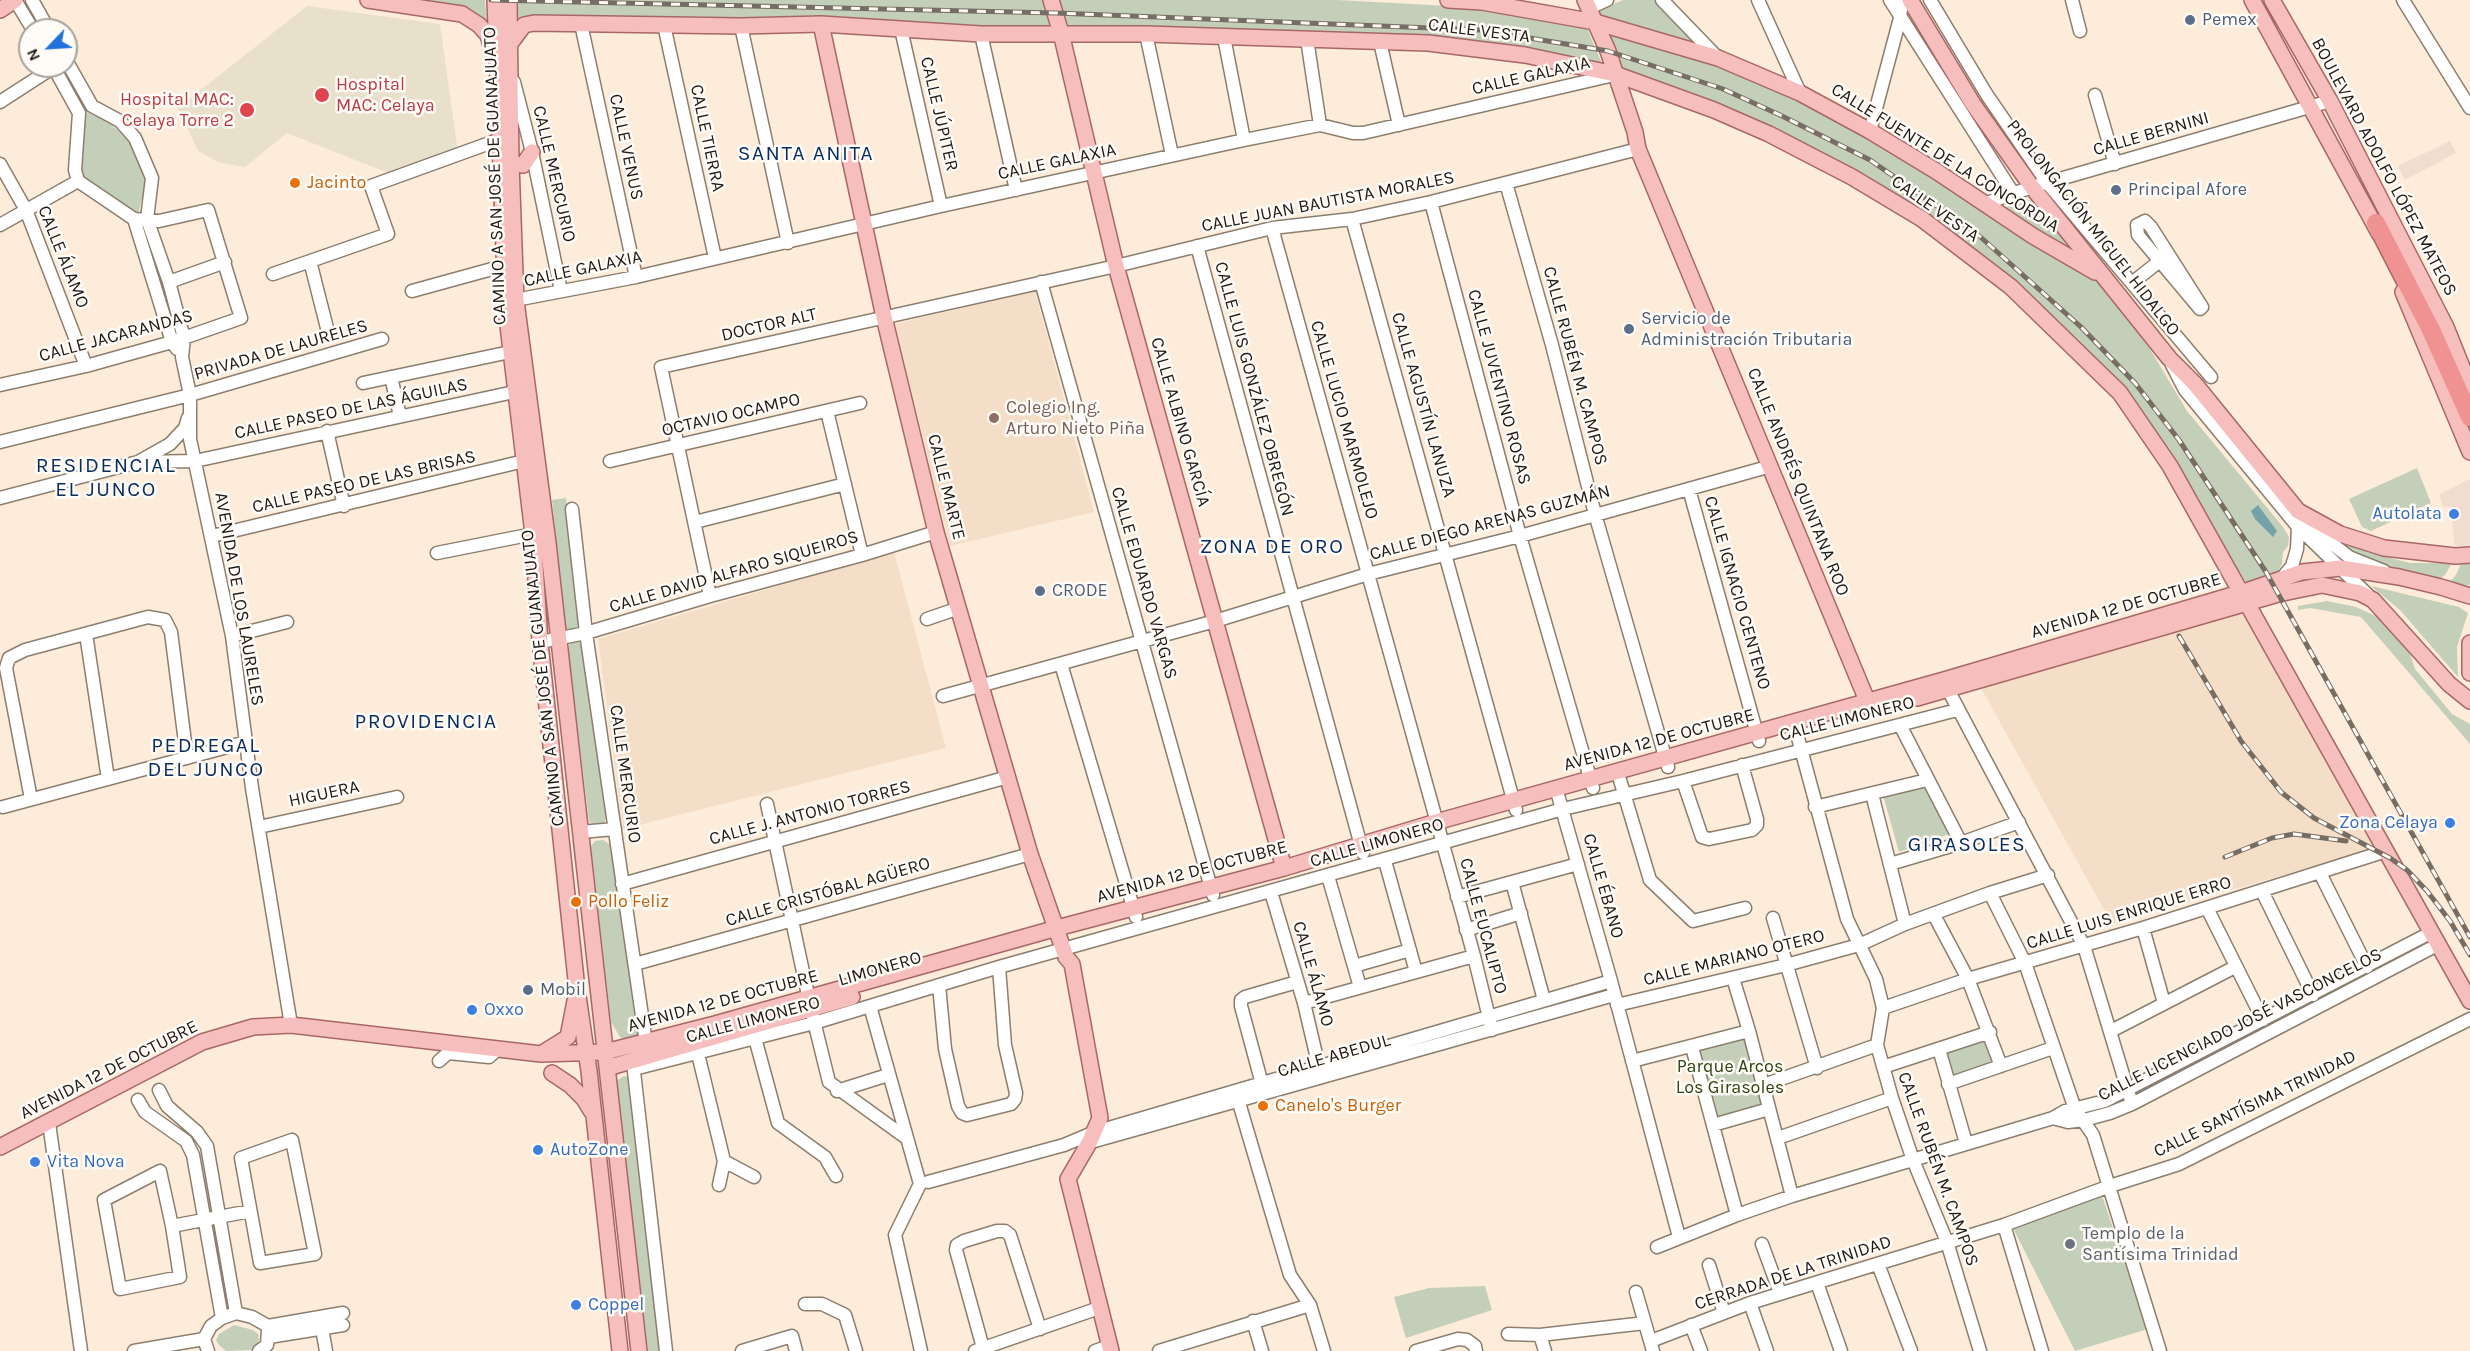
<!DOCTYPE html>
<html>
<head>
<meta charset="utf-8">
<style>
	body { margin:0 }
	#map { position:relative; width:2470px; height:1351px; overflow:hidden; background:#fdecda; font-family:Karla,sans-serif }
	canvas { display:block }
	.north { position:absolute; left:18px; top:18px; width:60px; height:60px; box-sizing:border-box; background:#fffcf8; border:2px solid #a6a29d; border-radius:50%; rotate:245deg; font-size:16px; font-weight:700; line-height:24px; text-align:center; color:#201a14 }
	.north::after { content:''; display:block; margin:auto; width:21px; height:27px; background:#2270db; clip-path:polygon(50% 0,100% 100%,50% 72%,0 100%) }
</style>
</head>
<body>
<div id="map">
<canvas width="2470" height="1351"></canvas>
<div class="north">N</div>
</div>
<script>
const ctx = document.querySelector('canvas').getContext('2d');
ctx.lineJoin = 'round';
function fillPath(path, color) { ctx.fillStyle = color; ctx.fill(path, 'evenodd'); }
const poly = rows => new Path2D(rows.map(r => 'M' + r).join(''));
function stroke(path, color, width, dash) { ctx.strokeStyle = color; ctx.lineWidth = width; ctx.lineCap = dash ? 'butt' : 'round'; ctx.setLineDash(dash || []); ctx.stroke(path); }
function drawText(font, color, halo, rows, align = 'center') {
  ctx.font = font + ' Karla,sans-serif'; ctx.lineWidth = 5; ctx.setLineDash([]); ctx.textBaseline = 'middle'; ctx.strokeStyle = halo; ctx.fillStyle = color; for (const [text, x, y, turn = 0] of rows) {
    ctx.save(); ctx.translate(x, y); ctx.rotate((+turn || 0) * Math.PI / 180); ctx.textAlign = isNaN(turn) ? turn : align; if (halo) ctx.strokeText(text, 0, 0); ctx.fillText(text, 0, 0); ctx.restore();
  }
}
const commercial = poly([
	[2450,141,2456,153,2405,180,2398,166],
	[2467,480,2470,480,2470,546,2455,546,2450,506,2443,507,2439,495]
]);
const built = poly([
	[1035,291,1094,512,950,546,895,324],
	[894,552,946,748,623,829,598,639],
	[2236,612,2237,614,2243,613,2378,848,2112,924,1981,688]
]);
const medical = poly([
	[307,6,440,24,458,153,396,176,287,133,245,167,220,163,198,151,178,108]
]);
const green = poly([
	[426,0,485,0,487,25,480,15,467,7],
	[513,0,1042,0,1052,26,1048,29,530,19,517,17],
	[1058,0,1337,0,1487,8,1585,24,1604,68,1424,36,1221,28,1066,28],
	[1623,0,1655,0,1703,47,1599,19,1594,12],
	[1606,32,1678,48,1800,95,2093,274,2150,349,2187,411,2283,527,2289,537,2288,546,2283,552,2282,564,2277,573,2247,584,2159,438,2123,390,1871,180,1623,74],
	[86,112,109,122,129,141,138,156,146,181,138,215,81,177],
	[2030,200,2035,202,2073,253,1998,209],
	[2417,468,2431,503,2371,531,2362,527,2349,499],
	[566,498,580,627,577,633,570,635,565,627,552,500],
	[2338,539,2367,552,2410,563,2452,563,2445,575,2435,582,2387,568,2363,557,2341,545,2336,540],
	[2470,560,2470,585,2448,584,2456,575,2462,561],
	[2371,586,2459,607,2468,613,2457,647,2458,677,2400,610],
	[2327,601,2356,607,2380,618,2409,651,2415,669,2452,714,2470,724,2470,744,2361,617,2310,608,2298,610,2298,606],
	[577,640,582,643,600,768,606,818,604,824,598,825,593,825,589,821,568,648,570,643],
	[1923,784,1949,834,1899,852,1883,795],
	[603,840,611,845,638,1039,629,1043,620,1037,611,1022,591,846,595,841],
	[1746,1034,1765,1108,1714,1122,1695,1047],
	[1989,1035,1999,1063,1949,1081,1942,1050],
	[624,1076,629,1077,661,1351,648,1351,616,1081],
	[2102,1196,2148,1329,2075,1351,2013,1228],
	[1485,1286,1492,1310,1406,1338,1394,1297,1429,1288],
	[234,1325,253,1330,258,1334,259,1340,253,1350,226,1351,219,1345,216,1340,219,1334]
]);
const water = poly([
	[2258,505,2277,531,2273,537,2255,519,2251,511]
]);
const minor = poly([
	[15,0,33,30],
	[32,0,49,30],
	[1662,0,1717,57],
	[1758,0,1800,93],
	[1890,0,2013,193],
	[1930,0,1987,95,2048,184,2211,377],
	[2072,0,2080,31],
	[2403,0,2470,108],
	[1589,8,1607,0],
	[581,24,636,277],
	[664,25,715,258],
	[741,26,788,243],
	[901,29,941,206],
	[981,34,1016,190],
	[1146,34,1172,155],
	[1224,37,1244,140],
	[1307,39,1320,125],
	[1380,42,1399,125],
	[66,60,92,106,120,121,135,138,152,178,147,219,169,282,184,338,182,357,190,395,190,439,232,636,252,788,291,1025],
	[53,66,79,113,75,170,78,181,134,219,172,342,177,349],
	[514,82,532,152,561,291],
	[2095,95,2115,164],
	[0,102,54,67],
	[1870,131,1900,18,1902,0],
	[0,164,26,210,86,366],
	[1506,183,1552,345,1595,514,1668,767],
	[1431,202,1520,536,1593,788],
	[1984,204,2032,187,2330,101],
	[1352,219,1516,810],
	[2145,221,2151,227,2202,307,2200,309,2138,235,2137,225,2145,221],
	[0,225,78,181],
	[1272,228,1474,956,1492,1030],
	[1197,246,1363,853],
	[310,261,328,332],
	[273,274,388,234,371,186,498,140],
	[169,282,225,262],
	[1041,282,1213,895],
	[2132,283,2166,256],
	[412,291,503,266],
	[510,301,636,277,941,206,1244,140,1320,125,1353,133,1363,133,1614,75],
	[2172,365,2185,390,2298,527,2368,595],
	[391,377,400,416],
	[363,383,510,352],
	[0,385,86,366,172,342,241,318,208,210,159,221,134,219],
	[827,411,862,555],
	[327,431,344,506],
	[0,442,190,395,382,339],
	[610,461,860,403],
	[138,462,195,461,514,392],
	[1689,489,1759,741],
	[0,498,138,462,170,444,185,428,188,418],
	[572,509,586,633,646,1043],
	[2303,516,2317,532,2349,557,2384,571],
	[695,522,845,484],
	[212,536,524,461],
	[437,553,533,534],
	[2282,578,2292,566,2297,549,2298,527],
	[710,596,661,367,1116,266,1272,228,1352,219,1431,202,1638,149],
	[927,619,959,608],
	[86,634,108,779],
	[232,636,287,622],
	[540,642,586,633,710,596,862,555,936,532],
	[1061,664,1136,917],
	[1944,682,2084,946,2132,1104],
	[943,696,1215,621,1368,574,1520,536,1771,466],
	[1794,723,1847,919,1876,979,1883,1008,1877,1045,1892,1098,1913,1160,1947,1242,1980,1351],
	[1900,725,1961,843],
	[1620,780,1650,880,1693,921,1745,908],
	[1683,781,1702,837,1709,839,1752,830,1757,825,1757,819,1742,765],
	[1556,788,1611,981,1679,1237],
	[1872,794,1905,924],
	[31,799,6,668,9,658,25,650,148,617,165,620,171,632,187,758],
	[767,804,811,1009,829,1082,905,1137],
	[3,807,246,742],
	[1815,807,1927,780],
	[259,827,397,797],
	[580,832,615,829],
	[1385,861,1416,972],
	[1890,864,1961,843,2019,822],
	[2320,873,2367,967],
	[1328,876,1360,987],
	[1512,882,1544,1000],
	[622,884,1008,777],
	[2262,891,2313,995],
	[1271,892,1304,1003,1319,1067],
	[1990,893,2025,963,2075,1109,2093,1135,2160,1351],
	[1457,897,1578,864],
	[2207,908,2263,1020],
	[1934,915,1968,979,2001,1066],
	[1773,918,1817,1068],
	[2143,928,2164,1003],
	[1466,930,1521,913],
	[635,964,1030,854],
	[1354,966,1410,950],
	[1733,978,1749,1031,1792,1196],
	[939,985,945,1049,958,1106,962,1113,967,1115,1011,1104,1015,1099,1016,1093,1005,1045,999,967],
	[1304,1003,1474,956],
	[1617,1005,1786,965,1859,945,1905,924,1990,893,2048,875],
	[870,1006,920,1184,895,1235,921,1351],
	[1883,1008,1968,979,2143,928,2386,851],
	[2111,1031,2235,967],
	[755,1038,778,1123,825,1157,836,1176],
	[1692,1047,1737,1215],
	[1939,1049,1966,1143],
	[698,1054,724,1161,719,1185],
	[439,1061,448,1053,489,1057,498,1049],
	[1632,1061,1749,1031],
	[633,1063,666,1351],
	[1883,1067,1990,1032],
	[634,1069,814,1023,999,967,1563,809,1683,781,1957,710],
	[1262,1084,1241,1006,1241,1000,1245,997,1297,982],
	[1948,1084,2053,1048],
	[1764,1085,1877,1045],
	[159,1090,167,1106,197,1132,207,1146,236,1313],
	[837,1091,888,1075],
	[1237,1096,1290,1275,1310,1305,1324,1351],
	[138,1100,145,1112,186,1141,193,1155,222,1318],
	[2053,1118,2068,1122,2084,1120,2110,1113,2132,1104,2439,944],
	[49,1123,81,1351],
	[1713,1125,1769,1109],
	[1778,1138,1892,1098],
	[292,1140,315,1254,260,1263,241,1158,292,1140],
	[1084,1144,1614,995],
	[724,1161,754,1177],
	[160,1171,172,1226,180,1277,120,1289,104,1200,160,1171],
	[928,1182,1064,1145,1095,1132,1611,981],
	[2004,1225,2042,1351],
	[172,1226,250,1211],
	[1762,1244,1780,1293],
	[1657,1247,1737,1215,1792,1196,2053,1118,2065,1111,2105,1101,2432,932],
	[1878,1264,1911,1351],
	[1709,1265,1724,1313],
	[1817,1283,1841,1351],
	[1636,1292,1653,1351],
	[1750,1303,1767,1351],
	[805,1304,822,1304,845,1315,856,1351],
	[1253,1321,1262,1351],
	[321,1323,326,1351],
	[1691,1325,1701,1351],
	[268,1326,343,1313],
	[1508,1334,1540,1335,1645,1323],
	[1540,1335,1545,1351],
	[269,1337,343,1325],
	[1651,1341,1750,1303,2004,1225,2110,1186,2179,1164,2470,1019],
	[983,1348,956,1250,957,1245,964,1241,997,1231,1005,1231,1010,1235,1040,1329],
	[134,1351,204,1339],
	[208,1351,204,1339,211,1326,222,1318,236,1313,252,1317,268,1326],
	[259,1351,267,1345,268,1330],
	[742,1351,792,1336,796,1351],
	[975,1351,1099,1308],
	[1095,1351,1109,1346],
	[1159,1351,1310,1305],
	[1416,1351,1458,1339,1467,1340,1475,1346,1476,1351]
]);
const major = poly([
	[368,0,462,14,479,25,488,35,492,50],
	[495,0,506,309,533,534,540,642,577,989,589,1071,620,1351],
	[509,0,511,163,516,301,548,543,639,1351],
	[1051,0,1061,33,1116,266,1284,868],
	[1448,0,1482,2,1595,22,1718,58,1800,93,1870,131,1936,171,2033,236,2095,272],
	[1585,0,1608,51,1635,132,1638,149,1871,710],
	[1910,0,1973,104,2032,187,2169,358,2195,384,2298,511,2340,534,2384,548,2455,556,2470,555],
	[2252,0,2379,233],
	[2272,0,2330,101,2446,327,2470,387],
	[0,10,15,0],
	[821,24,884,317,936,532,1030,854,1066,957,1072,964,1100,1118,1089,1143,1068,1179,1111,1351],
	[509,45,524,25,534,23,741,26,821,24,981,34,1146,34,1428,43,1525,55,1615,74,1714,110,1769,134,1852,177,1922,219,2011,287,2120,393,2170,466,2470,1001],
	[502,163,523,165,532,152],
	[2403,292,2470,452],
	[2470,643,2470,673],
	[1917,698,2278,594,2322,585,2360,593,2373,600,2449,684,2470,701],
	[541,1054,568,1037,575,1001],
	[607,1068,852,997],
	[552,1073,570,1085,584,1099,592,1112],
	[0,1147,202,1042,253,1027,291,1025,541,1054,605,1052,715,1024,1057,928,1284,868,1436,822,1944,680,2243,592,2302,572,2341,568,2399,577,2441,587,2470,596]
]);
const highway = poly([
	[2376,223,2431,330,2470,417]
]);
const rail = poly([
	[491,0,1056,13,1481,30,1608,51,1723,89,1782,116,1870,160,1976,233,2081,327,2135,383,2179,440,2266,572,2470,937],
	[2179,636,2241,741,2281,792,2314,818,2390,858,2407,870,2427,891,2450,921,2470,955],
	[2225,857,2272,838,2294,834,2346,841]
]);
const markers = [
	[2190,20,6,"#5c6f8a"],
	[322,95,8,"#e0444e"],
	[247,110,8,"#e0444e"],
	[295,183,6,"#e8710a"],
	[2116,190,6,"#5c6f8a"],
	[1629,329,6,"#5c6f8a"],
	[994,418,6,"#8d6e63"],
	[2454,514,6,"#3f7fe0"],
	[1040,591,6,"#5c6f8a"],
	[2450,823,6,"#3f7fe0"],
	[576,902,6,"#e8710a"],
	[528,990,6,"#5c6f8a"],
	[472,1010,6,"#3f7fe0"],
	[1263,1106,6,"#e8710a"],
	[538,1150,6,"#3f7fe0"],
	[35,1162,6,"#3f7fe0"],
	[2070,1244,6,"#6b7280"],
	[576,1305,6,"#3f7fe0"]
];
const serviceNames = [
	["Pemex",2202,20],
	["Principal Afore",2128,190],
	["Servicio de",1641,319],
	["Administración Tributaria",1641,340],
	["CRODE",1052,591],
	["Mobil",540,990]
];
const streetNames = [
	["CALLE VESTA",1479,31,7],
	["CALLE GALAXIA",1531,76,-13],
	["CALLE JÚPITER",939,114,77],
	["CALLE BERNINI",2151,134,-16],
	["CALLE TIERRA",707,138,78],
	["CALLE VENUS",626,147,78],
	["CALLE FUENTE DE LA CONCORDIA",1945,158,32],
	["CALLE GALAXIA",1057,162,-12],
	["BOULEVARD ADOLFO LÓPEZ MATEOS",2384,167,62],
	["CALLE MERCURIO",554,174,77],
	["CAMINO A SAN JOSÉ DE GUANAJUATO",495,176,-92],
	["CALLE JUAN BAUTISTA MORALES",1328,202,-11],
	["CALLE VESTA",1935,209,35],
	["PROLONGACIÓN MIGUEL HIDALGO",2093,228,52],
	["CALLE ÁLAMO",63,257,68],
	["CALLE GALAXIA",583,269,-12],
	["DOCTOR ALT",769,325,-13],
	["CALLE JACARANDAS",116,336,-15],
	["PRIVADA DE LAURELES",281,350,-16],
	["CALLE RUBÉN M. CAMPOS",1575,366,75],
	["CALLE JUVENTINO ROSAS",1499,387,75],
	["CALLE LUIS GONZÁLEZ OBREGÓN",1254,389,75],
	["CALLE AGUSTÍN LANUZA",1423,405,74],
	["CALLE PASEO DE LAS ÁGUILAS",351,409,-12],
	["OCTAVIO OCAMPO",731,415,-13],
	["CALLE LUCIO MARMOLEJO",1344,420,74],
	["CALLE ALBINO GARCÍA",1180,422,74],
	["CALLE PASEO DE LAS BRISAS",364,482,-13],
	["CALLE ANDRÉS QUINTANA ROO",1798,482,68],
	["CALLE MARTE",946,487,76],
	["CALLE DIEGO ARENAS GUZMÁN",1490,523,-15],
	["CALLE DAVID ALFARO SIQUEIROS",734,572,-16],
	["CALLE EDUARDO VARGAS",1144,583,74],
	["CALLE IGNACIO CENTENO",1737,593,74],
	["AVENIDA DE LOS LAURELES",239,599,80],
	["AVENIDA 12 DE OCTUBRE",2126,606,-16],
	["CAMINO A SAN JOSÉ DE GUANAJUATO",543,678,-96],
	["CALLE LIMONERO",1847,719,-14],
	["AVENIDA 12 DE OCTUBRE",1659,740,-15],
	["CALLE MERCURIO",625,774,82],
	["HIGUERA",324,794,-12],
	["CALLE J. ANTONIO TORRES",810,813,-15],
	["CALLE LIMONERO",1377,843,-16],
	["AVENIDA 12 DE OCTUBRE",1192,872,-15],
	["CALLE ÉBANO",1603,886,74],
	["CALLE CRISTÓBAL AGÜERO",828,892,-16],
	["CALLE LUIS ENRIQUE ERRO",2129,913,-17],
	["CALLE EUCALIPTO",1483,926,75],
	["CALLE MARIANO OTERO",1734,958,-14],
	["LIMONERO",880,969,-16],
	["CALLE ÁLAMO",1313,974,74],
	["AVENIDA 12 DE OCTUBRE",723,1001,-15],
	["CALLE LIMONERO",753,1020,-15],
	["CALLE LICENCIADO JOSÉ VASCONCELOS",2240,1025,-27],
	["CALLE ABEDUL",1334,1056,-16],
	["AVENIDA 12 DE OCTUBRE",109,1070,-27],
	["CALLE SANTÍSIMA TRINIDAD",2255,1104,-26],
	["CALLE RUBÉN M. CAMPOS",1938,1169,70],
	["CERRADA DE LA TRINIDAD",1793,1273,-18]
];
const healthNames = [
	["Hospital",336,85],
	["MAC: Celaya",336,106],
	["Hospital MAC:",234,100,"right"],
	["Celaya Torre 2",234,121,"right"]
];
const foodNames = [
	["Jacinto",307,183],
	["Pollo Feliz",588,902],
	["Canelo's Burger",1275,1106]
];
const educationNames = [
	["Colegio Ing.",1006,408],
	["Arturo Nieto Piña",1006,429]
];
const shopNames = [
	["Autolata",2442,514,"right"],
	["Zona Celaya",2438,823,"right"],
	["Oxxo",484,1010],
	["AutoZone",550,1150],
	["Vita Nova",47,1162],
	["Coppel",588,1305]
];
const parkNames = [
	["Parque Arcos",1730,1067],
	["Los Girasoles",1730,1088]
];
const worshipNames = [
	["Templo de la",2082,1234],
	["Santísima Trinidad",2082,1255]
];
const quarterNames = [
	["SANTA ANITA",806,154],
	["RESIDENCIAL",106,466],
	["EL JUNCO",106,490],
	["ZONA DE ORO",1272,547],
	["PROVIDENCIA",426,722],
	["PEDREGAL",206,746],
	["DEL JUNCO",206,770],
	["GIRASOLES",1967,845]
];
fillPath(commercial, '#f1ddce');
fillPath(built, '#f4dec7');
fillPath(medical, '#e9e0cb');
fillPath(green, '#c3cfb9');
fillPath(water, '#75a2a8');
stroke(minor, '#8c7e6e', 15);
stroke(major, '#a76865', 18);
stroke(highway, '#a76865', 21);
stroke(minor, '#fff', 12);
stroke(major, '#f6bebd', 15);
stroke(highway, '#f09291', 18);
stroke(rail, '#776d62', 5);
stroke(rail, '#fffcf8', 3, [9]);
for (const [x, y, r, color] of markers) { const dot = new Path2D(); dot.arc(x, y, r, 0, 2 * Math.PI); ctx.fillStyle = color; ctx.fill(dot); stroke(dot, '#fffcf8', 2); }
drawText('18px', '#4e5e75', '#fffcf8', serviceNames, 'left');
drawText('18px', '#201a14', '#fffcf8', streetNames);
drawText('18px', '#be3a42', '#fffcf8', healthNames, 'left');
drawText('18px', '#c56008', '#fffcf8', foodNames, 'left');
drawText('18px', '#785e54', '#fffcf8', educationNames, 'left');
drawText('18px', '#366cbe', '#fffcf8', shopNames, 'left');
drawText('18px', '#2d4310', '#fffcf8', parkNames);
drawText('18px', '#5b616d', '#fffcf8', worshipNames, 'left');
ctx.letterSpacing = '1.5px';
drawText('21px', '#082e61', '#fffcf8', quarterNames);
ctx.letterSpacing = '0px';
</script>
</body>
</html>
